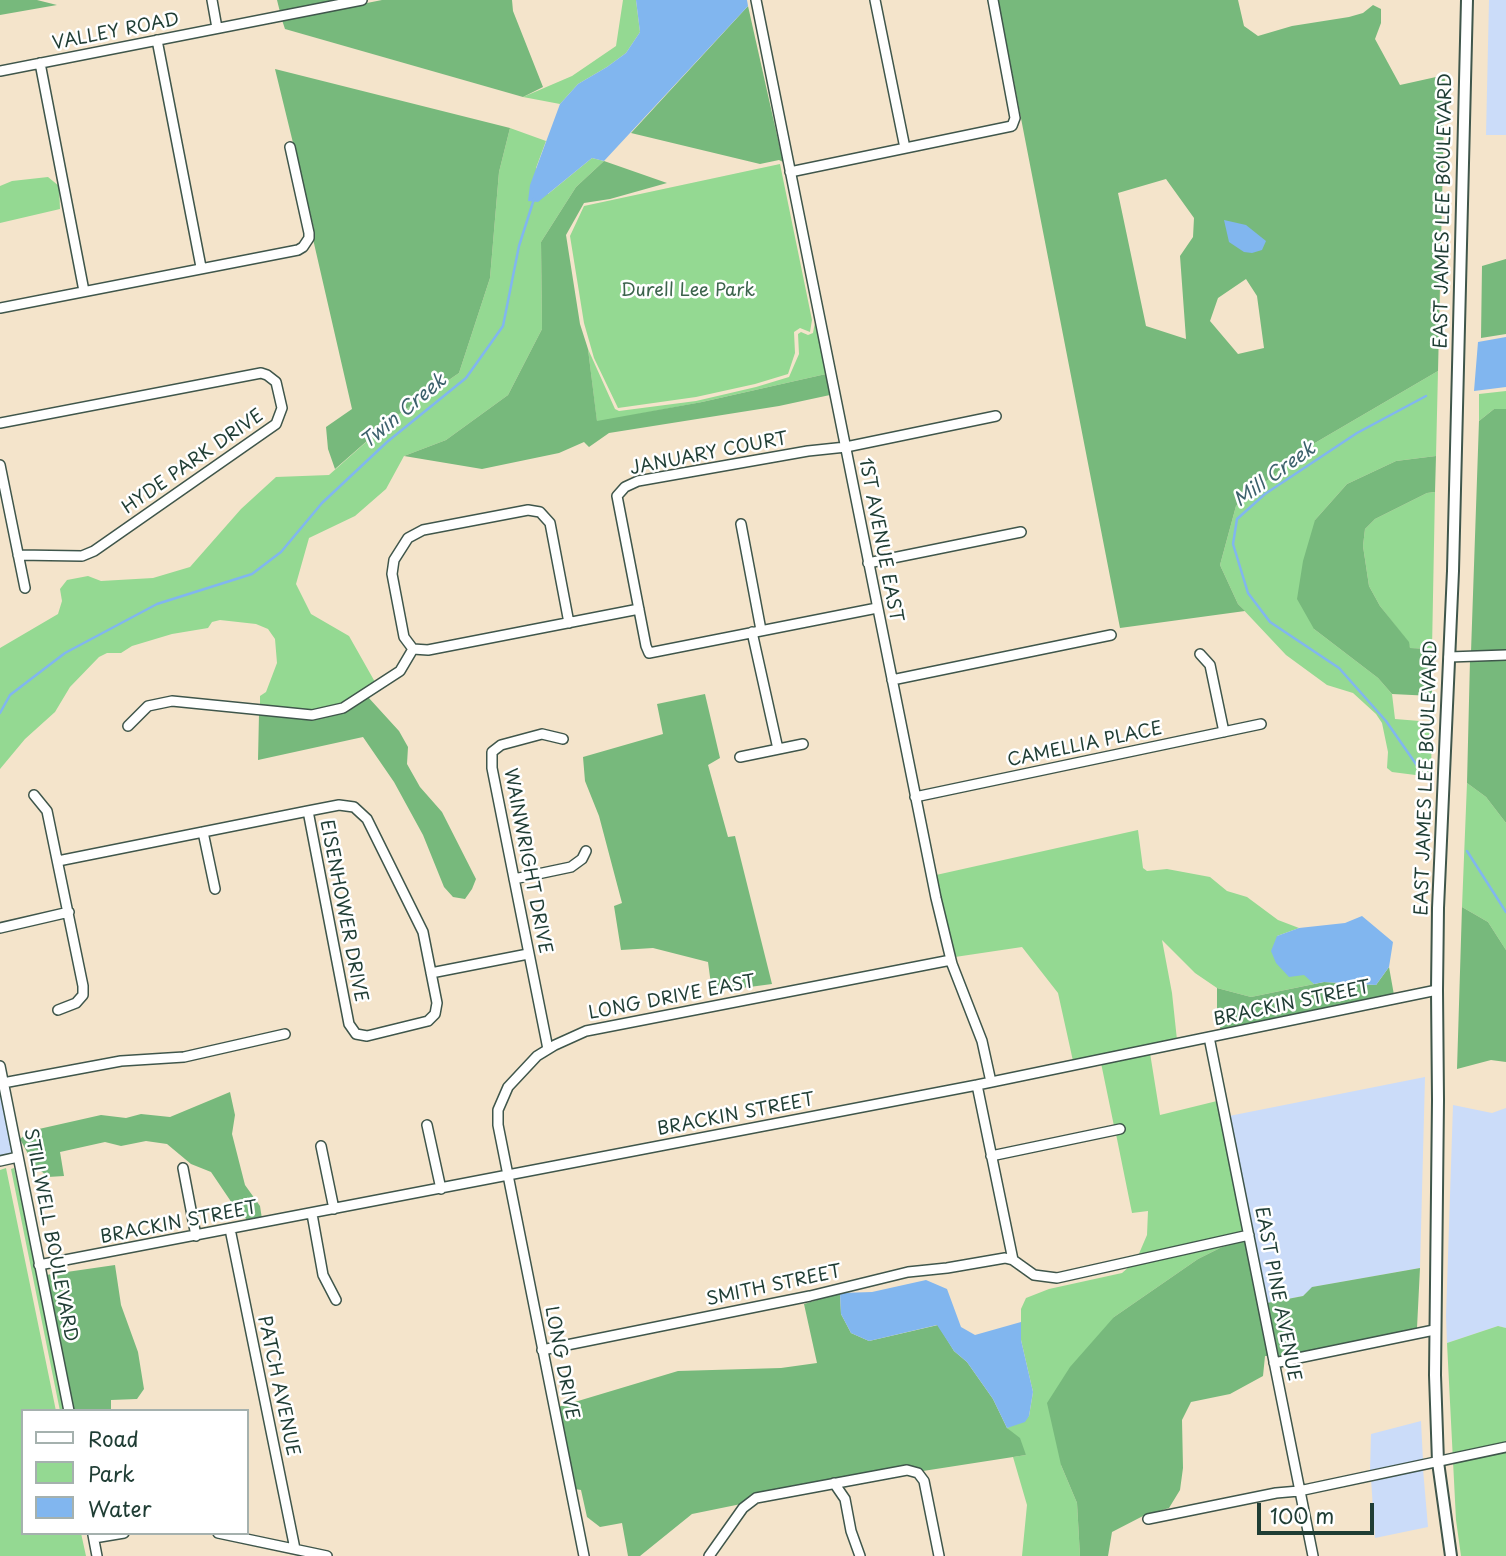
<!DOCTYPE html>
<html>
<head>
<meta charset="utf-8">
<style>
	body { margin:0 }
	#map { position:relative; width:1506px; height:1556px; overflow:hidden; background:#f4e4cb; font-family:"Playpen Sans",sans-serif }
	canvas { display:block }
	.legend { position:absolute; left:21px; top:1409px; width:228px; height:126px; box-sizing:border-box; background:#fff; border:2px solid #a5b1ae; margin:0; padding:9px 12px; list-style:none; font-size:21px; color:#1f3d34 }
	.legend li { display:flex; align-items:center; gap:14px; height:35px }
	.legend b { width:35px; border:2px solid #a5b1ae }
	.scale { position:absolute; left:1257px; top:1503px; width:117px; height:32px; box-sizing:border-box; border:4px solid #1f3d34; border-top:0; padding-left:9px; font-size:21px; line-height:24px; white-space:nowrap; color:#1f3d34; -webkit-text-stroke:5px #fff; paint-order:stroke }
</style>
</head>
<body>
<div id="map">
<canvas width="1506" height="1556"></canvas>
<ul class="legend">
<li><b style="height:9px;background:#fff"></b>Road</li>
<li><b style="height:19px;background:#94d992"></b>Park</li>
<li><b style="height:19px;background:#81b6ef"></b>Water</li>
</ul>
<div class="scale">100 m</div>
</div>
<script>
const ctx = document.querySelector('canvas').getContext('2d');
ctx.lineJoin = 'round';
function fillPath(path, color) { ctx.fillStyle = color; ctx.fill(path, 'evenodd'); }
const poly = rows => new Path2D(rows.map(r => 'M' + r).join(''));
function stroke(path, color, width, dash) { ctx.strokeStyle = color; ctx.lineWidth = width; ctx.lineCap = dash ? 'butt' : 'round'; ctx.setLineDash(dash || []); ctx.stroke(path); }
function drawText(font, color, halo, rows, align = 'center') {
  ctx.font = font + ' "Playpen Sans",sans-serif'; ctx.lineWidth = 5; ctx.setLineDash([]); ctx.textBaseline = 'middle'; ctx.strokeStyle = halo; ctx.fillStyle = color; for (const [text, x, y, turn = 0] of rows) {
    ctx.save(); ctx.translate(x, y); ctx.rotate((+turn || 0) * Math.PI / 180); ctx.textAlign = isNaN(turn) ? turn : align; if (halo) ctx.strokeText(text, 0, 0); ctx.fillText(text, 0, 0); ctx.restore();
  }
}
const built = poly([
	[1489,0,1506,0,1506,135,1486,135],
	[1425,1077,1420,1268,1313,1287,1303,1296,1267,1303,1229,1116],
	[0,1090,12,1154,0,1156],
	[1453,1105,1492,1113,1506,1108,1506,1328,1498,1326,1447,1343,1446,1316],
	[1421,1421,1423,1461,1370,1471,1371,1434],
	[1423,1469,1428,1527,1375,1538,1371,1479]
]);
const green = poly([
	[623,0,636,0,640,32,626,53,607,67,578,84,560,104,523,97,572,76,616,46],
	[510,128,546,141,536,168,548,194,592,158,604,161,576,187,541,242,542,329,508,395,446,440,404,456,386,489,355,516,309,538,296,584,311,614,349,636,375,682,341,704,312,711,260,706,260,696,266,692,277,663,275,639,268,629,256,624,220,620,212,622,208,628,172,634,132,646,121,653,107,653,99,657,70,687,55,712,25,739,0,769,0,648,58,614,62,601,60,589,67,580,88,576,101,581,153,578,190,567,241,509,276,477,329,475,392,419,459,373,490,278,499,172],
	[780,164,812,320,810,332,800,328,794,332,795,353,788,374,755,384,696,397,618,408,594,358,584,323,570,236,584,206],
	[48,177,59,186,60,209,0,223,0,186,12,181],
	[815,322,826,374,702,402,597,422,588,349,615,409,619,411,696,401,756,387,789,377,799,354,798,334,801,332,808,335,813,333],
	[1438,371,1436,456,1396,461,1347,484,1315,520,1314,629,1378,678,1392,694,1395,719,1432,722,1431,777,1392,772,1387,768,1388,752,1382,723,1376,714,1353,693,1327,685,1286,655,1238,604,1220,565,1236,506,1308,447],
	[1506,391,1506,409,1494,409,1479,421,1479,394],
	[1435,492,1432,649,1410,648,1408,642,1380,606,1369,586,1363,546,1365,529,1375,519,1427,493],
	[1467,783,1486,797,1506,823,1506,950,1488,922,1462,907],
	[1138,830,1143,868,1147,871,1167,869,1210,877,1227,891,1247,897,1278,920,1299,928,1277,936,1314,984,1251,997,1217,988,1195,973,1162,940,1172,993,1177,1040,1073,1061,1058,993,1022,947,955,957,936,875],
	[1150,1053,1160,1115,1217,1101,1244,1232,1138,1256,1147,1235,1148,1211,1132,1213,1116,1134,1125,1132,1123,1125,1114,1126,1101,1063],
	[6,1168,56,1411,23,1411,23,1533,81,1533,86,1556,0,1556,0,1170],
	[14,1168,21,1199,64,1411,60,1411,11,1169],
	[1246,1240,1222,1247,1198,1259,1114,1317,1061,1465,1077,1503,1080,1556,1022,1556,1027,1505,1013,1457,1026,1455,1007,1428,1029,1416,1033,1392,1021,1340,1021,1309,1026,1298,1049,1289,1122,1273,1130,1266],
	[1498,1326,1506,1328,1506,1556,1461,1556,1456,1520,1447,1343]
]);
const forest = poly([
	[0,0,37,0,57,5,0,15],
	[277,0,341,0,280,12],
	[382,0,512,0,513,11,543,87,523,97,285,29,282,20],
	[998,0,1238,0,1244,26,1258,36,1292,26,1349,17,1363,13,1373,5,1381,9,1381,23,1375,39,1400,85,1445,75,1438,371,1308,447,1236,506,1220,565,1238,604,1245,611,1120,628],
	[1166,179,1194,218,1193,237,1180,256,1186,339,1146,326,1118,193],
	[1246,279,1257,296,1264,348,1238,354,1210,321,1218,298],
	[748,6,783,162,779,160,760,164,631,133],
	[275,69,510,128,499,172,490,278,459,373,392,419,335,469,328,449,326,427,352,409,313,239,314,229],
	[604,161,667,183,610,199,584,203,566,235,580,324,588,349,597,421,702,402,826,374,830,395,779,406,609,433,589,447,584,442,559,453,482,469,404,456,446,440,508,395,542,329,541,242,576,187],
	[1506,259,1506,334,1481,338,1482,266],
	[1494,409,1506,409,1506,651,1471,652,1479,421],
	[1436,456,1435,492,1427,493,1375,519,1365,529,1363,546,1369,586,1380,606,1409,642,1410,648,1432,649,1432,696,1392,694,1378,678,1314,629,1297,599,1303,561,1315,520,1347,484,1396,461],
	[1506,659,1506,823,1486,797,1467,783,1470,660],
	[705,694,720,758,708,765,728,837,735,836,772,984,712,992,708,962,653,948,621,950,614,906,622,903,599,816,585,781,583,757,663,734,657,704],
	[368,697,399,731,408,747,407,764,420,787,442,812,476,879,472,889,465,899,453,897,444,887,423,835,394,782,363,737,258,760,259,714,313,719],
	[1462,907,1488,922,1506,950,1506,1062,1491,1060,1457,1069],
	[1389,967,1394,995,1221,1031,1217,1018,1217,988,1251,997,1324,982,1376,985],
	[230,1092,235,1115,232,1134,245,1185,260,1206,262,1219,249,1222,234,1206,211,1172,191,1164,167,1144,146,1141,121,1146,105,1142,60,1152,64,1176,48,1177,34,1165,20,1139,30,1131,101,1115,126,1118,141,1114,170,1117],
	[1246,1240,1268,1356,1265,1356,1263,1376,1230,1394,1191,1402,1182,1420,1183,1468,1180,1490,1169,1508,1143,1516,1112,1532,1108,1556,1080,1556,1077,1503,1061,1465,1047,1403,1070,1367,1114,1317,1198,1259,1222,1247],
	[115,1265,121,1305,138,1352,144,1389,137,1399,111,1400,111,1411,73,1411,46,1275],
	[1420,1268,1417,1328,1278,1357,1267,1303,1303,1296,1312,1287],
	[840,1293,841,1314,851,1333,869,1341,938,1325,954,1351,967,1362,993,1399,1007,1428,1020,1438,1026,1455,923,1471,915,1467,906,1466,755,1495,741,1504,692,1514,640,1556,628,1556,622,1523,600,1527,587,1517,581,1490,575,1489,558,1407,678,1371,781,1368,817,1363,804,1304]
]);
const water = poly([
	[636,0,747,0,748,6,604,161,592,158,538,202,528,201,530,185,560,104,578,84,607,67,626,53,640,32],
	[1224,220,1246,225,1266,241,1262,250,1252,253,1244,252,1229,242],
	[1506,337,1506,387,1474,391,1478,342],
	[1362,916,1393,942,1389,967,1376,985,1324,982,1314,984,1304,975,1289,977,1276,963,1271,951,1277,936,1299,928,1345,923],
	[926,1280,947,1289,961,1327,975,1335,1021,1322,1021,1340,1033,1392,1029,1416,1025,1422,1007,1428,993,1399,967,1362,954,1351,937,1325,869,1341,851,1333,841,1314,840,1293,872,1292]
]);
const stream = poly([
	[0,713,10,695,65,653,157,604,252,574,281,552,322,503,387,442,466,378,503,326,519,246,534,199],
	[1418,767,1386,721,1339,668,1270,622,1248,593,1233,544,1237,519,1265,494,1357,433,1426,396],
	[1467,851,1506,912]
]);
const minor = poly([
	[212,0,217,28],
	[756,0,936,898,952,964,982,1041,991,1082],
	[875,0,905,148],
	[157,40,201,267],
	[40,63,84,291],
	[0,71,362,0],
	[790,172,1012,126,1015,118,993,0],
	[0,308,298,250,303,247,309,238,309,233,290,147],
	[0,423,261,373,267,375,276,382,282,408,276,424,94,551,82,556,18,555],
	[0,465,25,588],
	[741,524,761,630],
	[868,563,1021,532],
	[877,608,649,653,646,646,617,496,625,487,638,481,808,451,846,447,996,416],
	[569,623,550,523,540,512,528,510,423,530,408,538,394,560,392,574,404,637,413,649,428,650,639,609],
	[752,632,778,749],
	[1200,654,1210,665,1224,732],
	[1449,657,1506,655],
	[892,680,1111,635],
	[128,726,148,706,172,701,312,715,343,708,400,671,413,649],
	[740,757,803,744],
	[34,795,47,811,83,986,83,995,76,1003,58,1010],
	[915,797,1261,724],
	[203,832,215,889],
	[58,861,308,811,339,805,354,807,367,819,423,932,437,1003,435,1014,428,1021,367,1036,356,1034,349,1024,308,811],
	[514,879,571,867,582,859,586,851],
	[0,928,69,912],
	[431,973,528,954],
	[1209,1037,1313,1556],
	[548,1049,492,768,492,752,501,745,542,734,563,739],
	[0,1066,69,1411],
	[3,1083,121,1061,184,1057,285,1034],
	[977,1085,1013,1260,1034,1275,1057,1278,1249,1235],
	[427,1125,441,1189],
	[321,1146,334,1209],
	[991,1156,1120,1129],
	[0,1161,18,1157],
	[183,1168,196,1236],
	[312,1214,323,1275,336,1300],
	[230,1229,295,1549],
	[39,1265,977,1085,1437,990],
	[542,1350,810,1296,908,1272,947,1268,1005,1258,1013,1260],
	[1274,1363,1434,1330],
	[834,1483,845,1499,851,1531,860,1556],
	[1148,1519,1276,1493,1299,1491,1506,1447],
	[218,1533,327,1556],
	[93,1535,97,1556],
	[94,1538,124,1533],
	[584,1556,498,1125,498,1110,508,1087,537,1056,555,1045,586,1031,951,960],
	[709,1556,743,1508,756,1498,907,1470,918,1473,924,1481,939,1556]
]);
const major = poly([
	[1451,1556,1438,1462,1435,1375,1438,1100,1437,990,1438,908,1453,571,1467,0]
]);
const streetNames = [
	["VALLEY ROAD",116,32,-11],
	["EAST JAMES LEE BOULEVARD",1444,211,-89],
	["JANUARY COURT",709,454,-11],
	["HYDE PARK DRIVE",193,462,-35],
	["1ST AVENUE EAST",880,540,79],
	["CAMELLIA PLACE",1085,745,-12],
	["EAST JAMES LEE BOULEVARD",1427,778,-88],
	["WAINWRIGHT DRIVE",527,861,79],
	["EISENHOWER DRIVE",343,911,79],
	["LONG DRIVE EAST",672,998,-11],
	["BRACKIN STREET",1292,1004,-12],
	["BRACKIN STREET",736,1115,-11],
	["BRACKIN STREET",179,1223,-11],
	["STILLWELL BOULEVARD",50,1235,79],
	["SMITH STREET",774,1286,-12],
	["EAST PINE AVENUE",1277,1294,79],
	["LONG DRIVE",561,1363,79],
	["PATCH AVENUE",278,1386,78]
];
const parkNames = [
	["Durell Lee Park",688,291]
];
const waterNames = [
	["Twin Creek",404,412,-40],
	["Mill Creek",1275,475,-36]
];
fillPath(built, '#cbdcf9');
fillPath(green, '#94d992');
fillPath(forest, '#77b97c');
fillPath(water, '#81b6ef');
stroke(stream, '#81b6ef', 2.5);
stroke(minor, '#3f564b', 12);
stroke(major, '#3f564b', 14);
stroke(minor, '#fff', 9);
stroke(major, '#fff', 10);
drawText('18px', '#1f3d34', '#fff', streetNames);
drawText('18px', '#3c644c', '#fff', parkNames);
drawText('italic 19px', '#3c616c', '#fff', waterNames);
</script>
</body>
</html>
